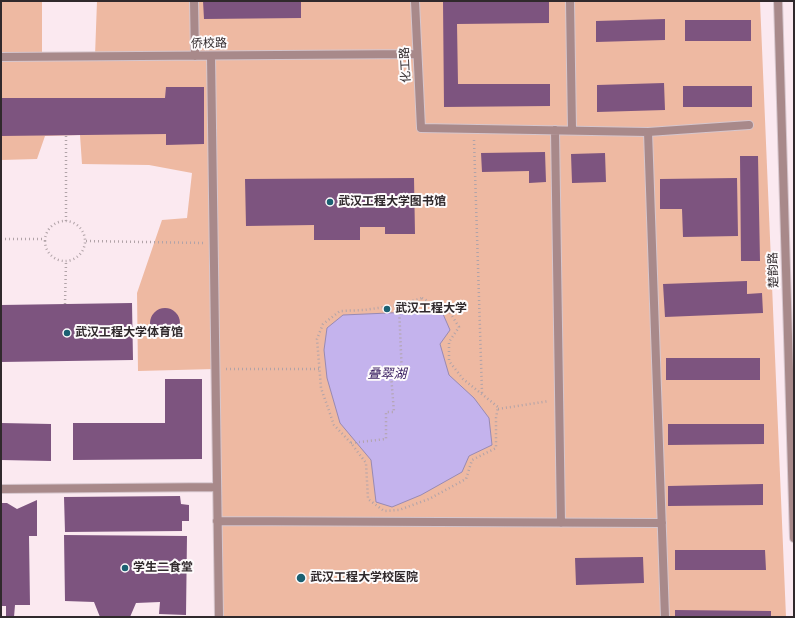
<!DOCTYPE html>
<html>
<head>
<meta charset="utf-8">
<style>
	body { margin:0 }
	#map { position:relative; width:795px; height:618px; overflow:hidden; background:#fbe9f0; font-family:Signika,sans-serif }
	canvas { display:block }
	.frame { position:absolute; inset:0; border:2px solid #30292c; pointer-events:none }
</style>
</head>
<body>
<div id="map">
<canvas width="795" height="618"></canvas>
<div class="frame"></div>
</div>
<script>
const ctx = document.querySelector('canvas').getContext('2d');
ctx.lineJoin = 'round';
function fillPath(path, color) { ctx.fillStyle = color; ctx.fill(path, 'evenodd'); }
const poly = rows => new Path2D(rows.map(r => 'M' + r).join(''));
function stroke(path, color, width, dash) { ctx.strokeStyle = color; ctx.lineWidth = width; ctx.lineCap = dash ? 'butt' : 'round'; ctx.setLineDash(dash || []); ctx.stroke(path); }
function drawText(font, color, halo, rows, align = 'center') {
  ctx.font = font + ' Signika,"Noto Sans SC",sans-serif'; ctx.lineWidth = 4; ctx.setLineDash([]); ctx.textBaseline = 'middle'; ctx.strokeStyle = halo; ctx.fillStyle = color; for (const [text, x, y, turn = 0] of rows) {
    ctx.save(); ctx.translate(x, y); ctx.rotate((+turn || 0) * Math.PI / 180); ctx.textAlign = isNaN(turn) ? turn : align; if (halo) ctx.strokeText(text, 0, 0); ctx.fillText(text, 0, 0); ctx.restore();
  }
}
const green = poly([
	[1,1,42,1,42,57,95,56,97,1,760,1,786,617,219,617,215,369,138,371,137,293,162,220,187,218,192,173,149,165,82,164,80,135,45,136,37,159,1,160]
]);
const water = poly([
	[434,311,443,314,450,330,440,344,449,375,474,398,489,418,492,445,469,456,462,472,421,495,392,507,376,502,371,460,340,423,327,378,324,350,327,328,343,315,434,311]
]);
const building = poly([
	[203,1,301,1,301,18,204,19],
	[549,1,549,23,457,24,458,84,550,84,550,106,444,107,443,2],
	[665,19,665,40,596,42,596,21],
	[685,20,751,20,751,41,685,41],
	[664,83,665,110,597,112,597,85],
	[683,86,752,86,752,107,683,107],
	[166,87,204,87,204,144,166,145,166,134,1,136,1,98,165,98],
	[545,152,546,182,529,183,529,171,482,172,481,153],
	[605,153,606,182,572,183,571,154],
	[740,156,758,156,760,261,741,261],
	[414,178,415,234,385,234,385,227,360,227,360,240,314,240,314,225,246,226,245,179],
	[737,178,738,236,683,237,682,209,660,209,660,179],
	[747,281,747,294,762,293,763,313,665,317,663,284],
	[132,303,133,360,1,362,1,305],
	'150 323a15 15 0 1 1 30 0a15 15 0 1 1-30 0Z',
	[666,358,760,358,760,380,666,380],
	[165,379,202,379,202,459,73,460,73,423,165,423],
	[1,423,51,424,51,461,1,460],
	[668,424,764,424,764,444,668,445],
	[763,484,763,505,668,506,668,486],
	[180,496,181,504,189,505,189,521,182,521,182,531,65,532,64,497],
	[37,500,37,536,29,536,30,605,15,605,14,617,6,616,6,606,1,606,1,503,7,503,17,509],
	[64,535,187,536,186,615,159,614,160,602,136,603,130,617,100,617,94,602,65,601],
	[675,550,765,550,766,570,675,570],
	[643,557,644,583,576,585,575,558],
	[675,610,771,611,771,617,675,617]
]);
const path = poly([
	[66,136,66,221],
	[474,140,482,393],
	'45 241a20 20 0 1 1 40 0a20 20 0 1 1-40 0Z',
	[1,239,45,239],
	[86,241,203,243],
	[422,298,435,305,449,311,459,327,449,342,449,361,463,379,498,407,496,418,496,448,472,460,466,479,429,499,399,510,384,511,368,499,366,463,351,443,334,425,321,388,317,339,323,324,340,311,364,310,399,305,422,298],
	[65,304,66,262],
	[226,369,320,369],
	[498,409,549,401],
	[351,443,386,439,386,412,394,412,391,375,402,376,399,306]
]);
const minor = poly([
	[194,1,195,56],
	[415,1,421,128,648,132,749,125],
	[570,1,572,130],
	[211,56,219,617],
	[1,57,417,54],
	[555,130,561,523],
	[648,132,665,617],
	[1,489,217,487],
	[217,521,662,523]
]);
const tertiary = poly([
	[778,1,794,538]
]);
const markers = [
	[330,202,4,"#1b6072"],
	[387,309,4,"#1b6072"],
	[67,333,4,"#1b6072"],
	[125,568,4,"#1b6072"],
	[301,578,5,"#1b6072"]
];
const streetNames = [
	["侨校路",209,44,-1],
	["化工路",406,65,-93],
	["楚韵路",774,270,-92]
];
const poiNames = [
	["武汉工程大学图书馆",338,202],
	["武汉工程大学",395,309],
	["武汉工程大学体育馆",75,333],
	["学生二食堂",133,568],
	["武汉工程大学校医院",310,578]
];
const waterNames = [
	["叠翠湖",387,375]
];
fillPath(green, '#eeb9a2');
fillPath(water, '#c4b3ed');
stroke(water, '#988ab3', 1);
fillPath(building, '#7d547f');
stroke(minor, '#d6c6cd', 10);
stroke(tertiary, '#d6c6cd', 10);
stroke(path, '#b1a3a8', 2.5, [1, 3]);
stroke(minor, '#a8898a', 8);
stroke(tertiary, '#a8898a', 8);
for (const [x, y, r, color] of markers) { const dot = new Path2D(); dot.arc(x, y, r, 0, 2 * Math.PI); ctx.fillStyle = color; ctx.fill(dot); stroke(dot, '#fefbfc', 1.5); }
drawText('12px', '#30292c', '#fefbfc', streetNames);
drawText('bold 12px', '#30292c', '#fefbfc', poiNames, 'left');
drawText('italic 13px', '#391e61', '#fefbfc', waterNames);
</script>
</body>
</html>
